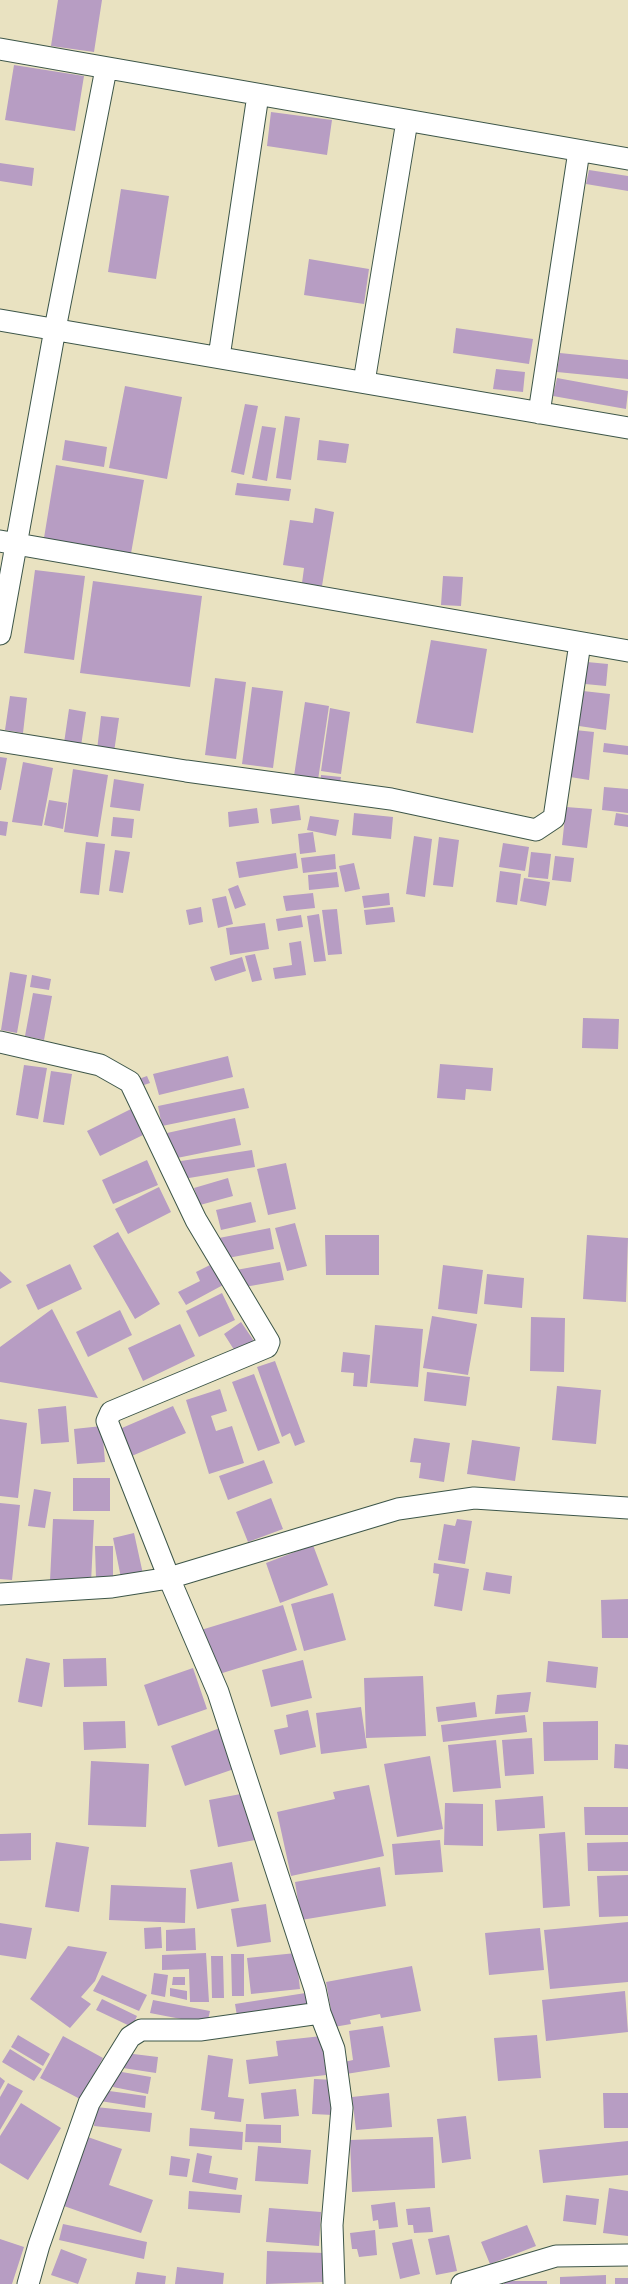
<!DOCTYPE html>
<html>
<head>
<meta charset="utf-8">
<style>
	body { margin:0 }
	canvas { display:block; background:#e9e2c1 }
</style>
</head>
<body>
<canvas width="628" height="2284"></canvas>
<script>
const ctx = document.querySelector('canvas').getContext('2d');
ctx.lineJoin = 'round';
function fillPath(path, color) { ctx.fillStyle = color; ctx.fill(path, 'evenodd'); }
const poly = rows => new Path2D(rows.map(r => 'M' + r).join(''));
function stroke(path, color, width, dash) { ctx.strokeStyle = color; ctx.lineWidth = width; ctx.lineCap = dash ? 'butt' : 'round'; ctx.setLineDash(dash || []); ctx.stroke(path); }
const building = poly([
	[58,0,102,0,94,52,51,46],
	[14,65,84,76,75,131,5,120],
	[271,112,332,120,327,155,267,146],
	[0,163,34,168,32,186,0,181],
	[589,170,628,176,628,191,586,184],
	[121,189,169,196,156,279,108,272],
	[309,259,369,269,364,304,304,295],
	[456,328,533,339,529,364,453,353],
	[560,353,628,360,628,379,557,372],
	[496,369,525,372,523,392,493,389],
	[557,378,628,391,626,409,553,396],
	[125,386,182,397,167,479,109,468],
	[245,404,258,406,244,475,231,472],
	[285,416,300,418,291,480,276,478],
	[262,426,276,428,267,481,252,478],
	[65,440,107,447,104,467,62,460],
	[319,440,349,444,346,463,317,460],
	[56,465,144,480,130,559,43,544],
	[237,483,291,489,289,501,235,495],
	[315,508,334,512,322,586,302,583,304,568,283,565,290,520,313,523],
	[35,570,85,576,74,660,24,653],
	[443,576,463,577,461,606,441,605],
	[93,581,202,596,190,687,80,673],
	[431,640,487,649,473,733,416,723],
	[587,662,608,664,606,686,585,684],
	[215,678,246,682,236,759,205,755],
	[252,687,283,691,273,768,242,764],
	[583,691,610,694,606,730,579,726],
	[10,696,27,698,23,733,5,730],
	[305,702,329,706,318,780,294,776],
	[330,708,350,712,341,774,321,771],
	[69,709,86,712,81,746,64,743],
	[101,716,119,718,114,752,97,750],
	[575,730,594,732,589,780,570,777],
	[604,743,628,746,628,755,603,752],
	[0,757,7,758,1,790,0,790],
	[23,762,53,768,42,826,12,822],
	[73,769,108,775,98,837,64,832],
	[321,775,341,777,339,789,320,787],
	[114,779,144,784,140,811,110,807],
	[604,787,628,789,628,813,602,810],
	[49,800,67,803,63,829,44,825],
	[299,805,301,820,272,824,270,809],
	[566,807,592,809,587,848,562,845],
	[257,808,259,823,229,827,228,812],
	[354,813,393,817,391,839,352,835],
	[616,813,628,815,628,827,614,825],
	[310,816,339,820,336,836,307,830],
	[113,817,134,819,132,838,111,836],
	[0,821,8,822,6,836,0,835],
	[313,832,316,852,300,854,298,834],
	[414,836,432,839,425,897,406,894],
	[439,837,459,840,453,887,433,885],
	[86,842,105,844,99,895,80,893],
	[503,843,529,847,525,871,499,867],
	[115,850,130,852,123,893,109,891],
	[531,852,551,854,548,879,528,877],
	[296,853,298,868,239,878,236,862],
	[335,854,336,869,303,873,301,858],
	[555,856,574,858,571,882,552,880],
	[354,863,360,889,345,892,339,866],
	[500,871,521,874,517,905,496,902],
	[337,872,339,887,309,890,308,875],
	[524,878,550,882,546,906,520,901],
	[238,885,246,905,235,909,228,889],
	[313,893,315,908,286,911,283,896],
	[389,893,390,905,364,908,362,896],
	[226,896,233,924,218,928,212,899],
	[201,907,203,922,189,925,186,910],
	[393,907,395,922,366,925,364,910],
	[337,909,342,954,328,955,322,910],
	[319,914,326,961,314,962,307,916],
	[301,915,303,927,278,931,276,919],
	[265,923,269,949,230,955,226,928],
	[301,941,306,975,275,979,273,968,292,965,289,943],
	[255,954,262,980,252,982,245,956],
	[242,957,246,971,215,981,210,967],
	[10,972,27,975,17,1033,1,1030],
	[32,975,51,979,49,990,30,987],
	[33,993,52,996,44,1040,25,1036],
	[583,1018,619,1019,618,1049,582,1048],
	[228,1056,233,1077,159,1095,153,1074],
	[440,1064,493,1068,491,1091,466,1089,465,1100,437,1098],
	[24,1065,47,1068,38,1119,16,1115],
	[51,1071,72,1074,64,1125,43,1122],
	[147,1076,150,1083,138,1087,136,1080],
	[244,1088,249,1108,162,1126,158,1106],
	[131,1109,143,1135,100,1156,87,1131],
	[235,1118,241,1145,172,1159,167,1133],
	[252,1150,255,1167,183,1179,181,1161],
	[147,1160,158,1185,113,1204,102,1180],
	[286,1163,296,1209,268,1215,257,1169],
	[228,1178,233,1196,200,1205,194,1188],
	[159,1187,171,1212,128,1234,115,1209],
	[251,1202,256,1222,221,1230,216,1210],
	[295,1223,307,1266,287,1271,275,1228],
	[270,1228,274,1249,223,1259,219,1238],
	[118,1232,160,1304,135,1319,93,1246],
	[325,1235,379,1235,379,1275,326,1275],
	[587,1235,628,1238,626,1302,583,1299],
	[280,1262,284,1280,239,1288,236,1270],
	[70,1264,82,1289,38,1310,26,1285],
	[212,1264,223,1285,186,1305,178,1292,200,1281,196,1272],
	[443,1265,483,1270,477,1314,438,1309],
	[0,1271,12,1282,0,1289],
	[487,1274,524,1278,522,1308,484,1304],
	[222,1293,235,1320,199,1337,186,1311],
	[52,1309,98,1398,0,1382,0,1347],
	[120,1310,132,1335,88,1357,76,1332],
	[432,1316,477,1324,468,1375,423,1368],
	[531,1317,565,1318,564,1372,530,1371],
	[241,1322,256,1344,238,1356,224,1334],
	[180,1324,195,1356,143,1381,128,1348],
	[375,1325,423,1329,418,1387,370,1383],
	[343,1352,370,1355,367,1387,353,1386,354,1373,341,1372],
	[275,1361,305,1442,295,1446,290,1433,282,1437,257,1367],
	[427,1372,470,1377,466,1406,424,1401],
	[254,1374,280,1443,258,1451,232,1382],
	[557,1386,601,1390,596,1444,552,1440],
	[220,1389,227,1411,211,1416,216,1431,232,1426,244,1463,209,1474,186,1400],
	[66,1406,69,1442,41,1444,38,1409],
	[173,1406,186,1433,127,1458,115,1431],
	[0,1419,27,1423,18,1498,0,1496],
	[102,1426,105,1462,77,1464,74,1429],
	[414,1438,450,1443,444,1482,419,1478,421,1463,410,1462],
	[472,1440,520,1447,515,1481,467,1474],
	[264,1460,273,1483,228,1500,219,1476],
	[73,1478,110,1478,110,1511,73,1511],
	[34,1489,51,1492,45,1528,28,1526],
	[271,1498,283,1529,248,1542,236,1512],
	[0,1503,20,1505,12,1580,0,1579],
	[53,1519,94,1520,91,1583,50,1581],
	[457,1519,472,1521,465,1564,438,1560,444,1524,455,1526],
	[134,1533,143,1574,121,1578,113,1538],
	[313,1545,328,1585,280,1603,266,1563],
	[95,1546,113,1546,113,1578,96,1578],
	[434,1563,469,1569,462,1611,434,1606,439,1574,433,1573],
	[486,1572,512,1576,510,1594,483,1590],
	[333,1593,346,1640,304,1651,291,1604],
	[628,1599,628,1638,602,1638,601,1600],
	[283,1605,297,1650,216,1675,201,1630],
	[26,1658,50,1663,42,1707,18,1702],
	[106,1658,107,1686,64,1687,63,1659],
	[303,1660,312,1698,271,1707,262,1670],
	[548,1661,598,1667,596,1688,546,1682],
	[193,1668,207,1709,158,1726,144,1685],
	[423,1676,426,1736,366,1738,364,1678],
	[531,1692,528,1712,495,1714,497,1695],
	[475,1702,477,1717,438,1722,436,1707],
	[361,1707,367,1748,321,1754,316,1713],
	[308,1710,316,1747,280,1755,274,1730,288,1727,286,1715],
	[525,1715,527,1732,443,1742,441,1725],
	[125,1721,126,1748,84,1750,83,1722],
	[598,1721,598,1760,544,1761,543,1722],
	[220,1728,234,1769,185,1786,171,1746],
	[532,1738,534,1774,505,1776,502,1740],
	[496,1740,501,1788,453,1792,448,1745],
	[615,1744,628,1745,628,1769,614,1768],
	[430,1756,443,1829,397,1837,384,1764],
	[91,1761,149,1764,146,1827,88,1825],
	[369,1785,384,1856,291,1876,277,1812,335,1799,333,1792],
	[246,1793,255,1840,218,1847,209,1800],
	[543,1796,545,1828,497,1831,495,1800],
	[445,1803,483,1804,483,1846,444,1845],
	[584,1807,628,1807,628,1835,585,1835],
	[565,1832,570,1906,543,1908,539,1834],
	[31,1833,31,1860,0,1861,0,1834],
	[440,1840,443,1872,395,1875,392,1844],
	[56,1842,89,1847,79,1912,45,1907],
	[628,1842,628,1871,588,1871,587,1843],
	[232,1862,239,1901,197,1909,190,1870],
	[380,1867,386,1906,301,1920,295,1882],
	[628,1875,628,1916,599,1917,597,1876],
	[111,1885,186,1888,185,1923,109,1920],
	[266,1904,271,1942,237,1947,231,1909],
	[628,1922,628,1982,550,1989,544,1930],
	[0,1923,32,1928,26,1959,0,1955],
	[161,1927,162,1948,145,1949,144,1928],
	[195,1928,196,1950,166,1951,166,1930],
	[540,1928,544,1970,489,1975,485,1933],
	[68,1946,107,1952,95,1981,81,1997,91,2004,70,2028,30,1999],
	[206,1953,209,2002,190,2002,189,1969,162,1970,162,1955],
	[296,1953,300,1989,251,1994,247,1958],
	[231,1954,244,1954,244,1996,232,1996],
	[211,1956,223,1956,224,1998,212,1998],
	[412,1966,421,2011,381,2018,380,2014,350,2020,351,2024,334,2027,326,1982],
	[154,1973,168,1975,165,1997,151,1994],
	[102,1975,147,1995,139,2011,93,1991],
	[173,1977,185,1977,185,1985,172,1985],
	[170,1988,187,1991,187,2000,170,1996],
	[625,1991,628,2032,546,2041,542,2000],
	[312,1992,316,2022,240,2034,235,2004],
	[102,1999,137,2016,132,2027,96,2010],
	[153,2000,210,2011,207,2024,150,2013],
	[383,2026,390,2067,346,2074,344,2062,353,2060,349,2031],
	[18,2035,50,2054,43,2066,11,2047],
	[537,2035,541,2078,498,2081,494,2038],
	[63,2036,103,2058,80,2099,40,2078],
	[322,2036,326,2075,249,2084,246,2060,278,2056,276,2041],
	[10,2049,42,2069,34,2081,2,2062],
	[125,2053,158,2057,156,2073,123,2068],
	[208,2055,233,2059,228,2097,244,2099,241,2122,214,2119,215,2112,201,2110],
	[116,2071,151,2077,148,2094,113,2087],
	[0,2077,5,2081,0,2090],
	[314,2079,335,2080,333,2115,312,2114],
	[8,2083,23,2091,0,2130,0,2097],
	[296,2089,299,2116,264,2119,261,2093],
	[102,2090,146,2096,145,2108,100,2101],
	[389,2093,392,2127,356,2130,352,2097],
	[603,2093,628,2093,628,2128,604,2128],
	[21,2103,61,2128,28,2180,0,2163,0,2136],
	[96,2107,152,2113,150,2132,94,2126],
	[466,2116,471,2159,442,2163,437,2119],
	[246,2124,281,2125,281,2143,245,2142],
	[190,2128,243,2132,242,2150,189,2146],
	[85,2136,122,2149,109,2185,153,2200,141,2233,61,2205],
	[433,2137,435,2188,352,2192,350,2140],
	[628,2141,628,2175,543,2183,539,2150],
	[258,2146,311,2150,308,2184,255,2181],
	[197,2153,212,2156,209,2173,238,2178,236,2190,192,2182],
	[171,2156,190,2159,187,2177,169,2175],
	[609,2188,628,2191,628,2236,603,2233],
	[189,2191,242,2195,240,2213,188,2209],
	[566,2195,599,2199,596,2225,563,2221],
	[395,2202,398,2227,379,2229,378,2220,373,2221,371,2205],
	[430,2207,433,2232,414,2233,413,2225,408,2225,406,2209],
	[269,2208,321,2212,319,2246,266,2242],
	[63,2224,147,2242,144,2259,59,2240],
	[527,2225,536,2246,490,2264,481,2242],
	[375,2230,377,2255,359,2257,357,2249,352,2249,350,2233],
	[449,2235,457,2271,436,2275,428,2239],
	[0,2239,24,2247,12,2284,0,2284],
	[412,2239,420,2274,400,2279,392,2243],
	[61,2249,87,2259,78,2284,51,2275],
	[267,2251,325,2253,324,2282,266,2284],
	[177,2267,224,2273,223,2284,175,2284],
	[137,2272,166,2276,165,2284,135,2284],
	[606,2275,606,2284,560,2284,560,2277],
	[615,2278,628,2278,628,2284,615,2284],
	[504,2281,547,2281,547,2284,504,2284]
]);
const minor = poly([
	[0,49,628,159],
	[0,320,628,428],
	[219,357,258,95],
	[364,382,407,121],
	[539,413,579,151],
	[0,541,628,651],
	[0,634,55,329,106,69],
	[0,741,186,771,391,799,536,830,554,818,580,643],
	[0,1042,100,1065,130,1082,196,1220,269,1342,267,1347,111,1412,107,1421,169,1578,218,1692,315,1989,320,2013,334,2049,342,2108,332,2225,334,2284],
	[0,1594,112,1587,169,1578,398,1509,474,1498,628,1508],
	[28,2284,39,2245,89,2103,130,2037,141,2030,200,2030,320,2013],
	[462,2284,556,2256,628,2255]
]);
fillPath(building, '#b79dc3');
stroke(minor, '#3d5649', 23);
stroke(minor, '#fff', 21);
</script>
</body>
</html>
